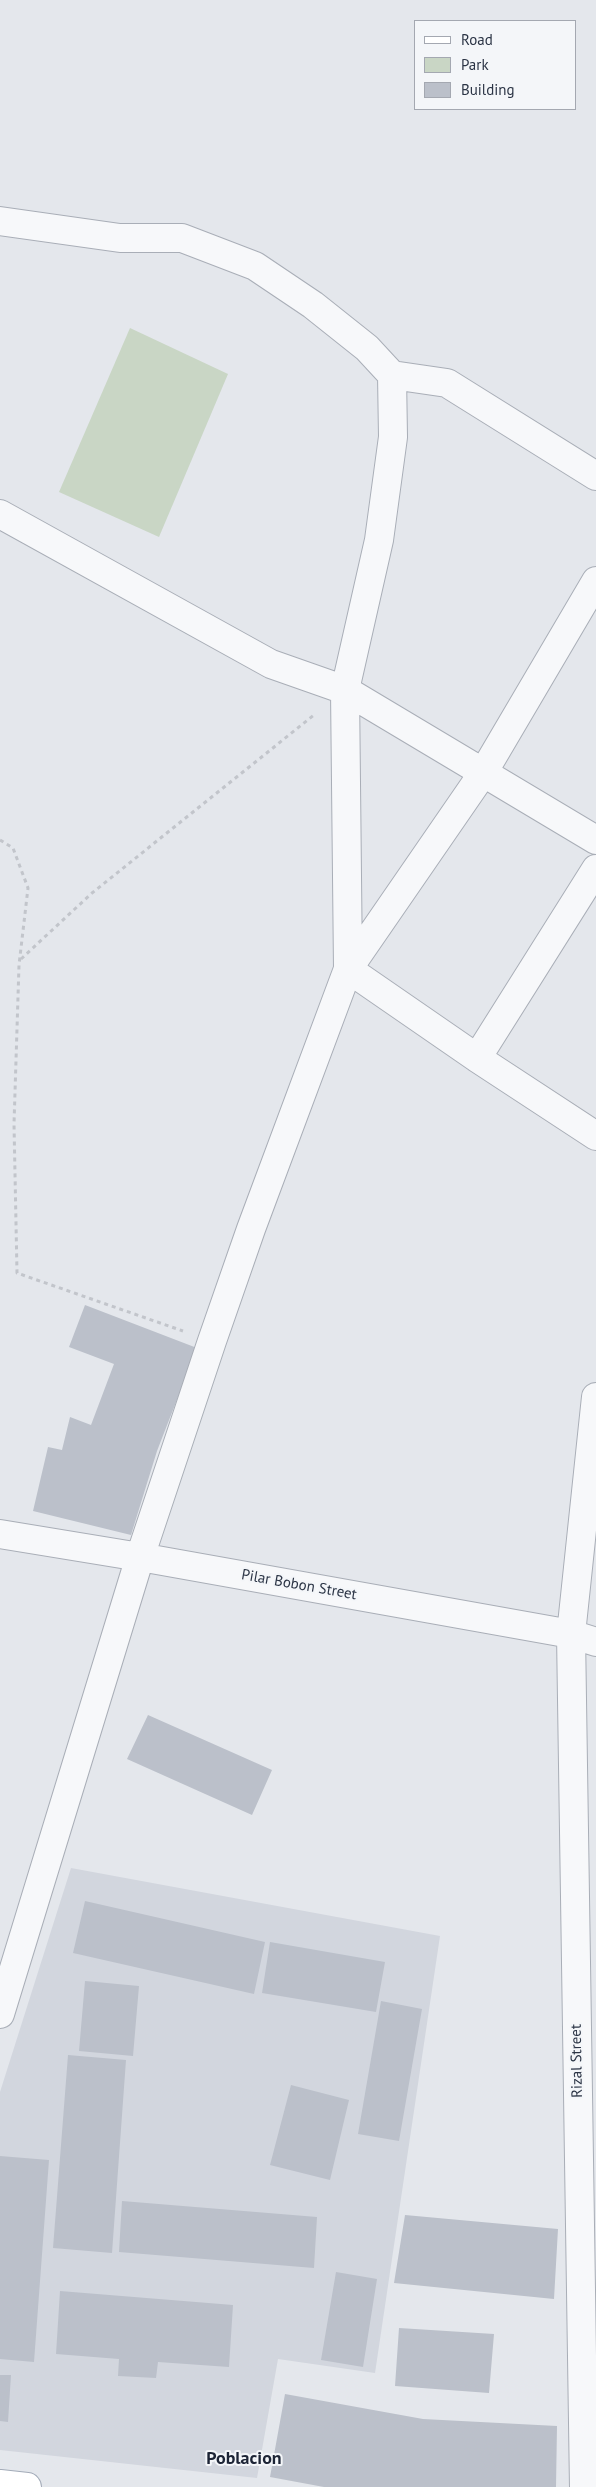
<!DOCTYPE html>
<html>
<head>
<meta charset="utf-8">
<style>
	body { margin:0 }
	#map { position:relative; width:596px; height:2487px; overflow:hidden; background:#e4e7ec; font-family:"PT Sans",sans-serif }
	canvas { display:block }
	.legend { position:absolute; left:414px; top:20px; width:162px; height:90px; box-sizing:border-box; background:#f4f6f9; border:1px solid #a4a8b1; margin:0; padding:6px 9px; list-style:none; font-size:15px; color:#2b3445 }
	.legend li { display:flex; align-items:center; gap:10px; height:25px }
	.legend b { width:25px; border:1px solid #a4a8b1 }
</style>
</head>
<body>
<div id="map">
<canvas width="596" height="2487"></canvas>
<ul class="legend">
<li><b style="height:6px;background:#fff"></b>Road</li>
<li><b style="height:14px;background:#c9d6c5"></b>Park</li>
<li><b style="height:14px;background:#bbc0ca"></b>Building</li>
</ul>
</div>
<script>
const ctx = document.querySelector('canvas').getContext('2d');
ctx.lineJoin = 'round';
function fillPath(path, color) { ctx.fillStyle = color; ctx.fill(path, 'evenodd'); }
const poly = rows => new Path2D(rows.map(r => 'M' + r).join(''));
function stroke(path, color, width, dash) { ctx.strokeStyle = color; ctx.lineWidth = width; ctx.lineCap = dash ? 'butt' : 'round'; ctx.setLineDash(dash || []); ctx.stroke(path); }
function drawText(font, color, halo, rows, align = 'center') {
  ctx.font = font + ' "PT Sans",sans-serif'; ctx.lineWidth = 4; ctx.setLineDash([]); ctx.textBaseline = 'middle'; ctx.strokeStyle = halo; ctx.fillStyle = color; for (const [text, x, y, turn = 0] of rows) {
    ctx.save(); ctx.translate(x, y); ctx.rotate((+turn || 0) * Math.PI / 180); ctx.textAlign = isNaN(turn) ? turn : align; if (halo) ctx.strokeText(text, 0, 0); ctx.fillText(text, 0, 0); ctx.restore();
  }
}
const built = poly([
	[71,1868,440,1936,375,2373,278,2359,257,2478,0,2450,0,2092]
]);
const green = poly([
	[130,328,228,374,159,537,59,492]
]);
const building = poly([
	[85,1305,197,1348,157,1451,131,1535,33,1511,48,1447,62,1450,70,1417,91,1425,114,1364,69,1347],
	[148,1715,272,1770,252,1815,127,1759],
	[85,1901,265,1942,254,1994,73,1953],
	[270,1942,385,1962,376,2012,262,1993],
	[85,1981,139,1986,133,2056,79,2051],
	[381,2001,422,2009,399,2141,358,2134],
	[68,2055,126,2060,112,2253,53,2248],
	[291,2085,349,2100,330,2180,270,2165],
	[0,2156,49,2160,34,2362,0,2359],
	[122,2201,317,2217,314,2268,119,2252],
	[405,2215,558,2229,554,2299,394,2283],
	[336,2272,377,2279,363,2367,321,2360],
	[60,2291,233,2305,229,2367,158,2362,156,2378,118,2376,119,2359,56,2354],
	[399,2328,494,2334,489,2393,395,2386],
	[0,2375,11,2375,8,2422,0,2421],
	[285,2394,423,2419,557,2426,556,2487,324,2487,270,2477]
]);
const path = poly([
	[0,840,13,848,28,888,19,965,14,1124,17,1273,183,1331],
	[21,959,92,893,314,715]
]);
const minor = poly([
	[0,221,120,238,182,238,255,266,313,305,367,348,392,375,447,383,596,476],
	[0,514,271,664,345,690,596,840],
	[596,581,483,773,348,969,477,1058,596,1136],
	[477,1058,596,869],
	[0,1534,140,1557,571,1634,596,1642],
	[0,2014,140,1557,212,1341,251,1229,348,969,345,690,379,540,393,437,392,375],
	[584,2487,571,1634,596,1397]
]);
const major = poly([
	[0,2484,27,2487]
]);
const streetNames = [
	["Pilar Bobon Street",299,1585,10],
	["Rizal Street",577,2061,-91]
];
const quarterNames = [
	["Poblacion",244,2459]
];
fillPath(built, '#d2d6de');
fillPath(green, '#c9d6c5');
fillPath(building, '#bbc0ca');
stroke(minor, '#a9aeb7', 30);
stroke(major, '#a3abb8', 30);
stroke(path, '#c2c5cb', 3, [4, 4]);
stroke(minor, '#f7f8fa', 28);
stroke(major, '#fff', 28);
drawText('15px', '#2b3445', '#f4f6f9', streetNames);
drawText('bold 18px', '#1d2536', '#f4f6f9', quarterNames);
</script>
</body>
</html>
